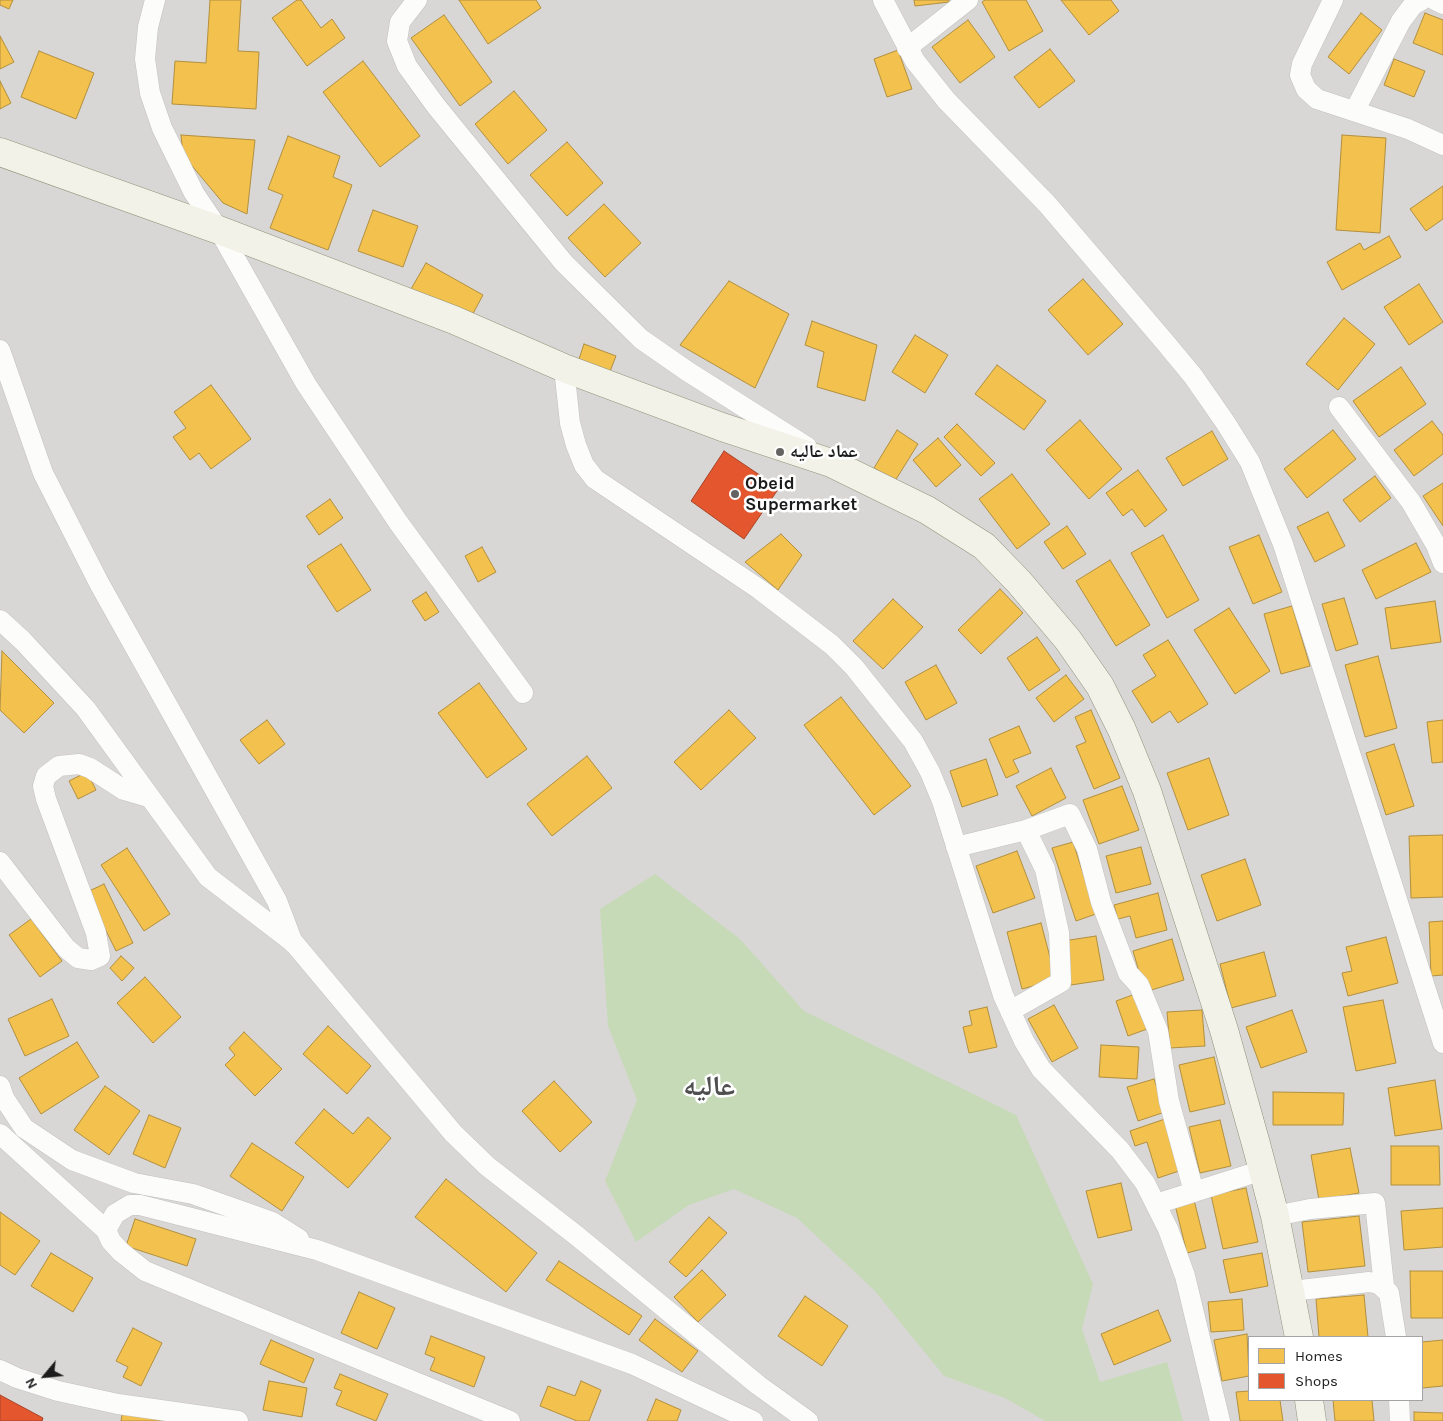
<!DOCTYPE html>
<html>
<head>
<meta charset="utf-8">
<style>
	body { margin:0 }
	#map { position:relative; width:1443px; height:1421px; overflow:hidden; background:#eae8e4; font-family:Karla,sans-serif }
	canvas { display:block }
	.legend { position:absolute; left:1248px; top:1336px; width:175px; height:65px; box-sizing:border-box; background:#fff; border:1px solid #a4a4a4; margin:0; padding:6px 9px; list-style:none; font-size:15px; color:#1c1c1c }
	.legend li { display:flex; align-items:center; gap:10px; height:25px }
	.legend b { width:25px; border:1px solid #a4a4a4 }
	.north { position:absolute; left:20px; top:1351px; width:50px; height:50px; -webkit-text-stroke:4px #fff; paint-order:stroke; rotate:242deg; font-size:14px; font-weight:700; line-height:20px; text-align:center; color:#1c1c1c }
	.north::after { content:''; display:block; margin:auto; width:18px; height:22px; background:#1c1c1c; clip-path:polygon(50% 0,100% 100%,50% 72%,0 100%) }
</style>
</head>
<body>
<div id="map">
<canvas width="1443" height="1421"></canvas>
<ul class="legend">
<li><b style="height:14px;background:#f2c14e"></b>Homes</li>
<li><b style="height:14px;background:#e4572e"></b>Shops</li>
</ul>
<div class="north">N</div>
</div>
<script>
const ctx = document.querySelector('canvas').getContext('2d');
ctx.lineJoin = 'round';
function fillPath(path, color) { ctx.fillStyle = color; ctx.fill(path, 'evenodd'); }
const poly = rows => new Path2D(rows.map(r => 'M' + r).join(''));
function stroke(path, color, width, dash) { ctx.strokeStyle = color; ctx.lineWidth = width; ctx.lineCap = dash ? 'butt' : 'round'; ctx.setLineDash(dash || []); ctx.stroke(path); }
function drawText(font, color, halo, rows, align = 'center') {
  ctx.font = font + ' Karla,"Noto Naskh Arabic",sans-serif'; ctx.lineWidth = 5; ctx.setLineDash([]); ctx.textBaseline = 'middle'; ctx.strokeStyle = halo; ctx.fillStyle = color; for (const [text, x, y, turn = 0] of rows) {
    ctx.save(); ctx.translate(x, y); ctx.rotate((+turn || 0) * Math.PI / 180); ctx.textAlign = isNaN(turn) ? turn : align; if (halo) ctx.strokeText(text, 0, 0); ctx.fillText(text, 0, 0); ctx.restore();
  }
}
const residential = poly([
	[0,0,1443,0,1443,1421,0,1421],
	[1249,1337,1422,1337,1422,1400,1249,1400]
]);
const forest = poly([
	[655,874,740,939,804,1011,1016,1115,1093,1284,1082,1329,1100,1382,1167,1362,1183,1421,1045,1421,1005,1398,944,1376,874,1290,797,1218,734,1189,689,1205,636,1242,605,1181,637,1100,608,1026,600,909]
]);
const homes = poly([
	[0,0,13,0,9,9,0,5,0,0],
	[210,0,241,0,238,51,259,52,256,109,172,104,175,61,206,63,210,0],
	[297,0,301,0,321,28,332,19,345,38,307,66,272,18,297,0],
	[459,0,536,0,541,8,488,44,459,0],
	[914,0,949,0,949,2,915,6,914,0],
	[985,0,1026,0,1043,31,1009,51,982,2,985,0],
	[1061,0,1111,0,1119,11,1089,35,1061,0],
	[1361,13,1382,30,1349,74,1328,57,1361,13],
	[1425,13,1443,20,1443,55,1413,43,1425,13],
	[444,15,492,82,460,106,411,38,444,15],
	[968,20,995,57,960,83,932,47,968,20],
	[0,36,14,62,0,69,0,36],
	[1050,49,1075,81,1039,108,1014,77,1050,49],
	[898,50,912,89,887,97,874,59,898,50],
	[39,51,94,73,76,119,21,97,39,51],
	[1394,59,1425,71,1414,97,1384,85,1394,59],
	[363,61,420,136,380,167,323,92,363,61],
	[0,81,11,103,0,109,0,81],
	[514,91,547,130,508,164,475,124,514,91],
	[181,135,255,140,247,214,223,203,183,155,181,135],
	[1342,135,1386,138,1380,233,1336,230,1342,135],
	[288,136,340,156,333,177,352,185,328,250,270,228,283,195,268,189,288,136],
	[567,142,603,183,567,216,530,175,567,142],
	[1443,186,1443,219,1426,231,1410,209,1443,186],
	[604,204,641,243,605,277,568,238,604,204],
	[373,210,418,226,403,267,358,251,373,210],
	[1389,236,1401,257,1342,290,1327,262,1360,243,1364,250,1389,236],
	[426,263,483,295,469,321,411,289,426,263],
	[1083,279,1123,324,1088,355,1048,310,1083,279],
	[729,281,789,314,755,388,680,345,729,281],
	[1419,284,1443,322,1409,345,1384,307,1419,284],
	[1344,318,1375,344,1338,390,1306,364,1344,318],
	[812,321,877,345,865,401,817,387,824,352,805,345,812,321],
	[915,335,948,355,925,393,892,372,915,335],
	[584,344,616,356,609,374,578,362,584,344],
	[997,365,1046,401,1024,430,975,394,997,365],
	[1401,367,1426,404,1379,437,1353,401,1401,367],
	[211,385,251,439,211,469,199,453,190,460,173,437,186,428,174,412,211,385],
	[1080,420,1122,469,1089,499,1046,450,1080,420],
	[1432,421,1443,435,1443,454,1414,476,1394,450,1432,421],
	[957,424,995,463,981,476,944,437,957,424],
	[897,430,918,444,895,481,874,468,897,430],
	[1333,430,1356,459,1307,498,1284,469,1333,430],
	[1212,431,1228,459,1183,486,1166,458,1212,431],
	[938,438,961,465,936,487,913,460,938,438],
	[1138,470,1167,510,1145,527,1132,509,1123,516,1106,493,1138,470],
	[1012,474,1050,524,1017,549,979,499,1012,474],
	[1375,476,1391,498,1360,522,1343,500,1375,476],
	[1443,483,1443,526,1423,496,1443,483],
	[330,499,343,518,319,535,306,516,330,499],
	[1328,512,1345,546,1315,562,1297,527,1328,512],
	[1067,526,1086,554,1063,569,1044,542,1067,526],
	[781,534,802,555,778,590,745,562,781,534],
	[1163,535,1199,600,1167,618,1131,553,1163,535],
	[1259,535,1282,592,1253,604,1229,547,1259,535],
	[1416,543,1431,572,1376,599,1362,570,1416,543],
	[341,544,371,590,337,612,307,566,341,544],
	[482,547,496,572,478,582,465,556,482,547],
	[1110,560,1150,625,1116,646,1076,581,1110,560],
	[1000,589,1023,613,981,654,958,630,1000,589],
	[426,592,439,612,425,621,412,601,426,592],
	[1344,598,1358,644,1336,651,1322,604,1344,598],
	[893,599,923,627,883,669,853,641,893,599],
	[1435,601,1441,642,1391,649,1385,608,1435,601],
	[1292,606,1310,666,1281,674,1264,614,1292,606],
	[1229,608,1270,671,1235,694,1194,630,1229,608],
	[1037,637,1060,670,1029,691,1007,658,1037,637],
	[1168,640,1208,704,1178,723,1170,711,1152,723,1132,691,1156,676,1143,655,1168,640],
	[2,651,54,703,24,733,0,710,2,651],
	[1378,656,1397,728,1365,737,1345,665,1378,656],
	[936,665,957,703,926,720,905,682,936,665],
	[1066,675,1084,699,1054,722,1036,698,1066,675],
	[479,683,527,749,487,778,438,713,479,683],
	[841,697,911,786,874,815,804,725,841,697],
	[729,710,756,738,701,790,674,762,729,710],
	[1091,710,1120,778,1094,789,1076,746,1086,742,1075,717,1091,710],
	[267,720,285,744,259,764,240,740,267,720],
	[1443,720,1443,762,1432,763,1427,722,1443,720],
	[1019,726,1031,753,1013,760,1019,772,1006,778,989,739,1019,726],
	[1394,744,1414,806,1386,815,1366,753,1394,744],
	[587,756,612,788,552,836,527,804,587,756],
	[1209,758,1229,815,1188,830,1167,773,1209,758],
	[986,759,998,795,962,807,950,771,986,759],
	[1051,768,1066,798,1032,816,1016,786,1051,768],
	[87,772,96,790,78,799,69,781,87,772],
	[1122,786,1139,830,1099,844,1083,800,1122,786],
	[1443,835,1443,897,1411,898,1409,836,1443,835],
	[1073,842,1096,914,1076,921,1052,848,1073,842],
	[1141,847,1151,884,1116,893,1106,856,1141,847],
	[127,848,170,914,144,931,101,865,127,848],
	[1017,851,1035,898,993,913,976,866,1017,851],
	[1245,859,1261,905,1217,921,1201,875,1245,859],
	[104,884,133,943,116,951,87,892,104,884],
	[1158,893,1167,930,1136,938,1130,916,1118,919,1114,905,1158,893],
	[31,919,62,961,40,977,9,935,31,919],
	[1443,921,1443,975,1431,976,1429,922,1443,921],
	[1041,923,1056,980,1022,989,1007,932,1041,923],
	[1096,936,1104,980,1071,985,1063,941,1096,936],
	[1386,937,1398,983,1348,996,1342,973,1352,971,1346,947,1386,937],
	[1172,939,1184,980,1145,992,1133,951,1172,939],
	[1264,952,1276,996,1231,1008,1220,964,1264,952],
	[121,956,134,968,122,981,110,968,121,956],
	[145,977,181,1017,153,1043,117,1003,145,977],
	[1138,993,1150,1028,1128,1036,1116,1001,1138,993],
	[52,999,69,1036,25,1056,8,1019,52,999],
	[1383,1000,1396,1063,1356,1071,1343,1007,1383,1000],
	[1054,1005,1078,1048,1052,1062,1028,1019,1054,1005],
	[987,1007,997,1047,969,1053,963,1027,972,1025,969,1011,987,1007],
	[1202,1010,1205,1046,1170,1048,1167,1012,1202,1010],
	[1292,1010,1307,1052,1261,1068,1246,1027,1292,1010],
	[328,1026,371,1066,347,1094,303,1054,328,1026],
	[244,1032,282,1069,255,1096,225,1065,235,1055,229,1048,244,1032],
	[77,1042,99,1077,41,1114,19,1078,77,1042],
	[1101,1045,1139,1047,1137,1079,1099,1077,1101,1045],
	[1214,1057,1225,1104,1190,1112,1179,1065,1214,1057],
	[1154,1079,1165,1112,1138,1121,1127,1087,1154,1079],
	[1435,1080,1442,1129,1395,1136,1388,1088,1435,1080],
	[554,1081,592,1122,560,1152,522,1111,554,1081],
	[105,1086,140,1111,109,1155,74,1130,105,1086],
	[1273,1092,1344,1093,1343,1125,1273,1125,1273,1092],
	[324,1109,353,1134,368,1117,391,1138,348,1188,295,1143,324,1109],
	[149,1115,181,1128,165,1168,133,1154,149,1115],
	[1165,1119,1182,1170,1158,1178,1147,1142,1135,1146,1130,1131,1165,1119],
	[1220,1120,1231,1166,1200,1173,1189,1127,1220,1120],
	[252,1143,304,1177,282,1211,230,1176,252,1143],
	[1391,1146,1439,1146,1440,1185,1391,1185,1391,1146],
	[1350,1148,1359,1193,1319,1200,1311,1155,1350,1148],
	[446,1179,537,1253,506,1292,415,1217,446,1179],
	[1121,1183,1132,1230,1098,1238,1086,1191,1121,1183],
	[1246,1188,1258,1242,1223,1249,1211,1195,1246,1188],
	[1194,1200,1206,1248,1187,1253,1175,1205,1194,1200],
	[1443,1208,1443,1247,1404,1250,1401,1211,1443,1208],
	[0,1212,40,1241,15,1275,0,1265,0,1212],
	[1359,1216,1365,1266,1308,1272,1302,1222,1359,1216],
	[709,1217,727,1233,686,1277,669,1262,709,1217],
	[135,1219,196,1239,187,1266,126,1246,135,1219],
	[51,1253,93,1278,73,1312,31,1286,51,1253],
	[1262,1253,1268,1286,1230,1293,1223,1260,1262,1253],
	[559,1261,642,1316,629,1335,546,1280,559,1261],
	[702,1270,726,1295,698,1322,674,1297,702,1270],
	[1410,1271,1443,1271,1443,1318,1411,1318,1410,1271],
	[359,1292,395,1308,377,1349,341,1333,359,1292],
	[1364,1295,1368,1337,1319,1337,1316,1299,1364,1295],
	[805,1296,848,1326,822,1366,778,1336,805,1296],
	[1242,1299,1244,1330,1211,1332,1208,1302,1242,1299],
	[1158,1310,1171,1341,1114,1365,1101,1334,1158,1310],
	[655,1319,698,1351,682,1372,639,1340,655,1319],
	[133,1328,162,1343,141,1386,123,1377,128,1367,116,1361,133,1328],
	[1247,1334,1249,1376,1222,1381,1214,1340,1247,1334],
	[431,1336,485,1357,474,1387,430,1370,435,1358,425,1354,431,1336],
	[271,1340,314,1359,304,1383,260,1364,271,1340],
	[1443,1340,1443,1386,1422,1388,1422,1342,1443,1340],
	[340,1374,388,1394,376,1421,336,1405,342,1391,334,1388,340,1374],
	[269,1381,307,1388,302,1417,263,1410,269,1381],
	[581,1381,601,1390,589,1421,577,1421,540,1406,548,1386,575,1396,581,1381],
	[1249,1391,1249,1400,1280,1400,1283,1421,1240,1421,1236,1392,1249,1391],
	[656,1399,681,1410,677,1421,647,1421,656,1399],
	[1333,1400,1372,1400,1374,1421,1335,1421,1333,1400],
	[123,1409,181,1421,121,1421,123,1409],
	[1414,1412,1443,1413,1443,1421,1414,1421,1414,1412]
]);
const shops = poly([
	[724,451,779,488,744,539,691,501,724,451],
	[0,1395,43,1418,42,1421,0,1421,0,1395]
]);
const street = poly([
	[155,0,148,27,145,59,150,93,162,128,194,193,219,230,306,384,398,522,523,693],
	[417,0,400,22,397,41,407,66,436,106,564,263,641,339,687,371,807,447],
	[883,0,915,61,946,100,1047,204,1164,341,1193,376,1225,422,1250,462,1283,544,1443,1043],
	[1333,0,1302,64,1300,75,1306,89,1317,99,1408,129,1443,145],
	[1435,0,1443,4],
	[907,48,968,0],
	[1355,110,1401,21,1413,5,1422,0],
	[0,350,43,473,99,583,277,901,293,943],
	[564,368,570,423,576,445,584,465,595,479,759,589,832,645,854,667,913,741,930,772,942,801,1003,995,1024,1041,1041,1069,1120,1150,1145,1183,1168,1229,1185,1276,1220,1421],
	[1339,407,1411,502,1436,545,1443,563],
	[0,620,23,641,86,709,208,877,294,943,453,1133,487,1166,577,1236,758,1385,808,1421],
	[1026,830,1070,814,1087,849,1101,902,1128,973,1139,985,1158,1031,1169,1101,1194,1192],
	[956,847,1026,830,1045,869,1059,933,1061,982,1010,1011],
	[0,862,66,948,78,958,91,960,100,956,96,933,46,799,43,786,46,776,59,766,79,764,90,768,124,790,148,797],
	[0,1086,4,1098,24,1128,72,1160,134,1183,193,1194,272,1222,299,1239],
	[0,1134,106,1230],
	[1156,1204,1263,1170],
	[1275,1216,1310,1209,1375,1203,1384,1286],
	[1292,1291,1369,1282,1379,1284,1389,1293,1396,1337],
	[0,1370,17,1378,58,1391,118,1404,238,1421],
	[1399,1400,1400,1421],
	[510,1421,145,1271,121,1252,111,1241,106,1230,115,1214,130,1205,140,1205,317,1250,632,1364,753,1421]
]);
const secondary = poly([
	[0,152,219,230,454,320,564,368,722,427,831,463,927,510,984,546,1019,582,1068,640,1100,686,1122,730,1147,791,1224,1030,1256,1144,1275,1216,1299,1337],
	[1309,1400,1312,1421]
]);
const markers = [
	[780,452,5,"#646362"],
	[735,494,5,"#646362"]
];
const poiNames = [
	["عماد عاليه",790,452],
	["Obeid",745,484],
	["Supermarket",745,505]
];
const townNames = [
	["عاليه",709,1087]
];
fillPath(residential, '#d9d7d5');
fillPath(forest, '#c6dab8');
fillPath(homes, '#f2c14e');
stroke(homes, '#b2903f', 1);
fillPath(shops, '#e4572e');
stroke(shops, '#a84529', 1);
stroke(street, '#c3c2c0', 21);
stroke(secondary, '#93937c', 29);
stroke(street, '#fcfcfb', 20);
stroke(secondary, '#f2f2e8', 28);
for (const [x, y, r, color] of markers) { const dot = new Path2D(); dot.arc(x, y, r, 0, 2 * Math.PI); ctx.fillStyle = color; ctx.fill(dot); stroke(dot, '#fff', 2); }
drawText('bold 18px', '#1c1c1c', '#fff', poiNames, 'left');
drawText('bold 28px', '#4f4f4f', '#fff', townNames);
</script>
</body>
</html>
